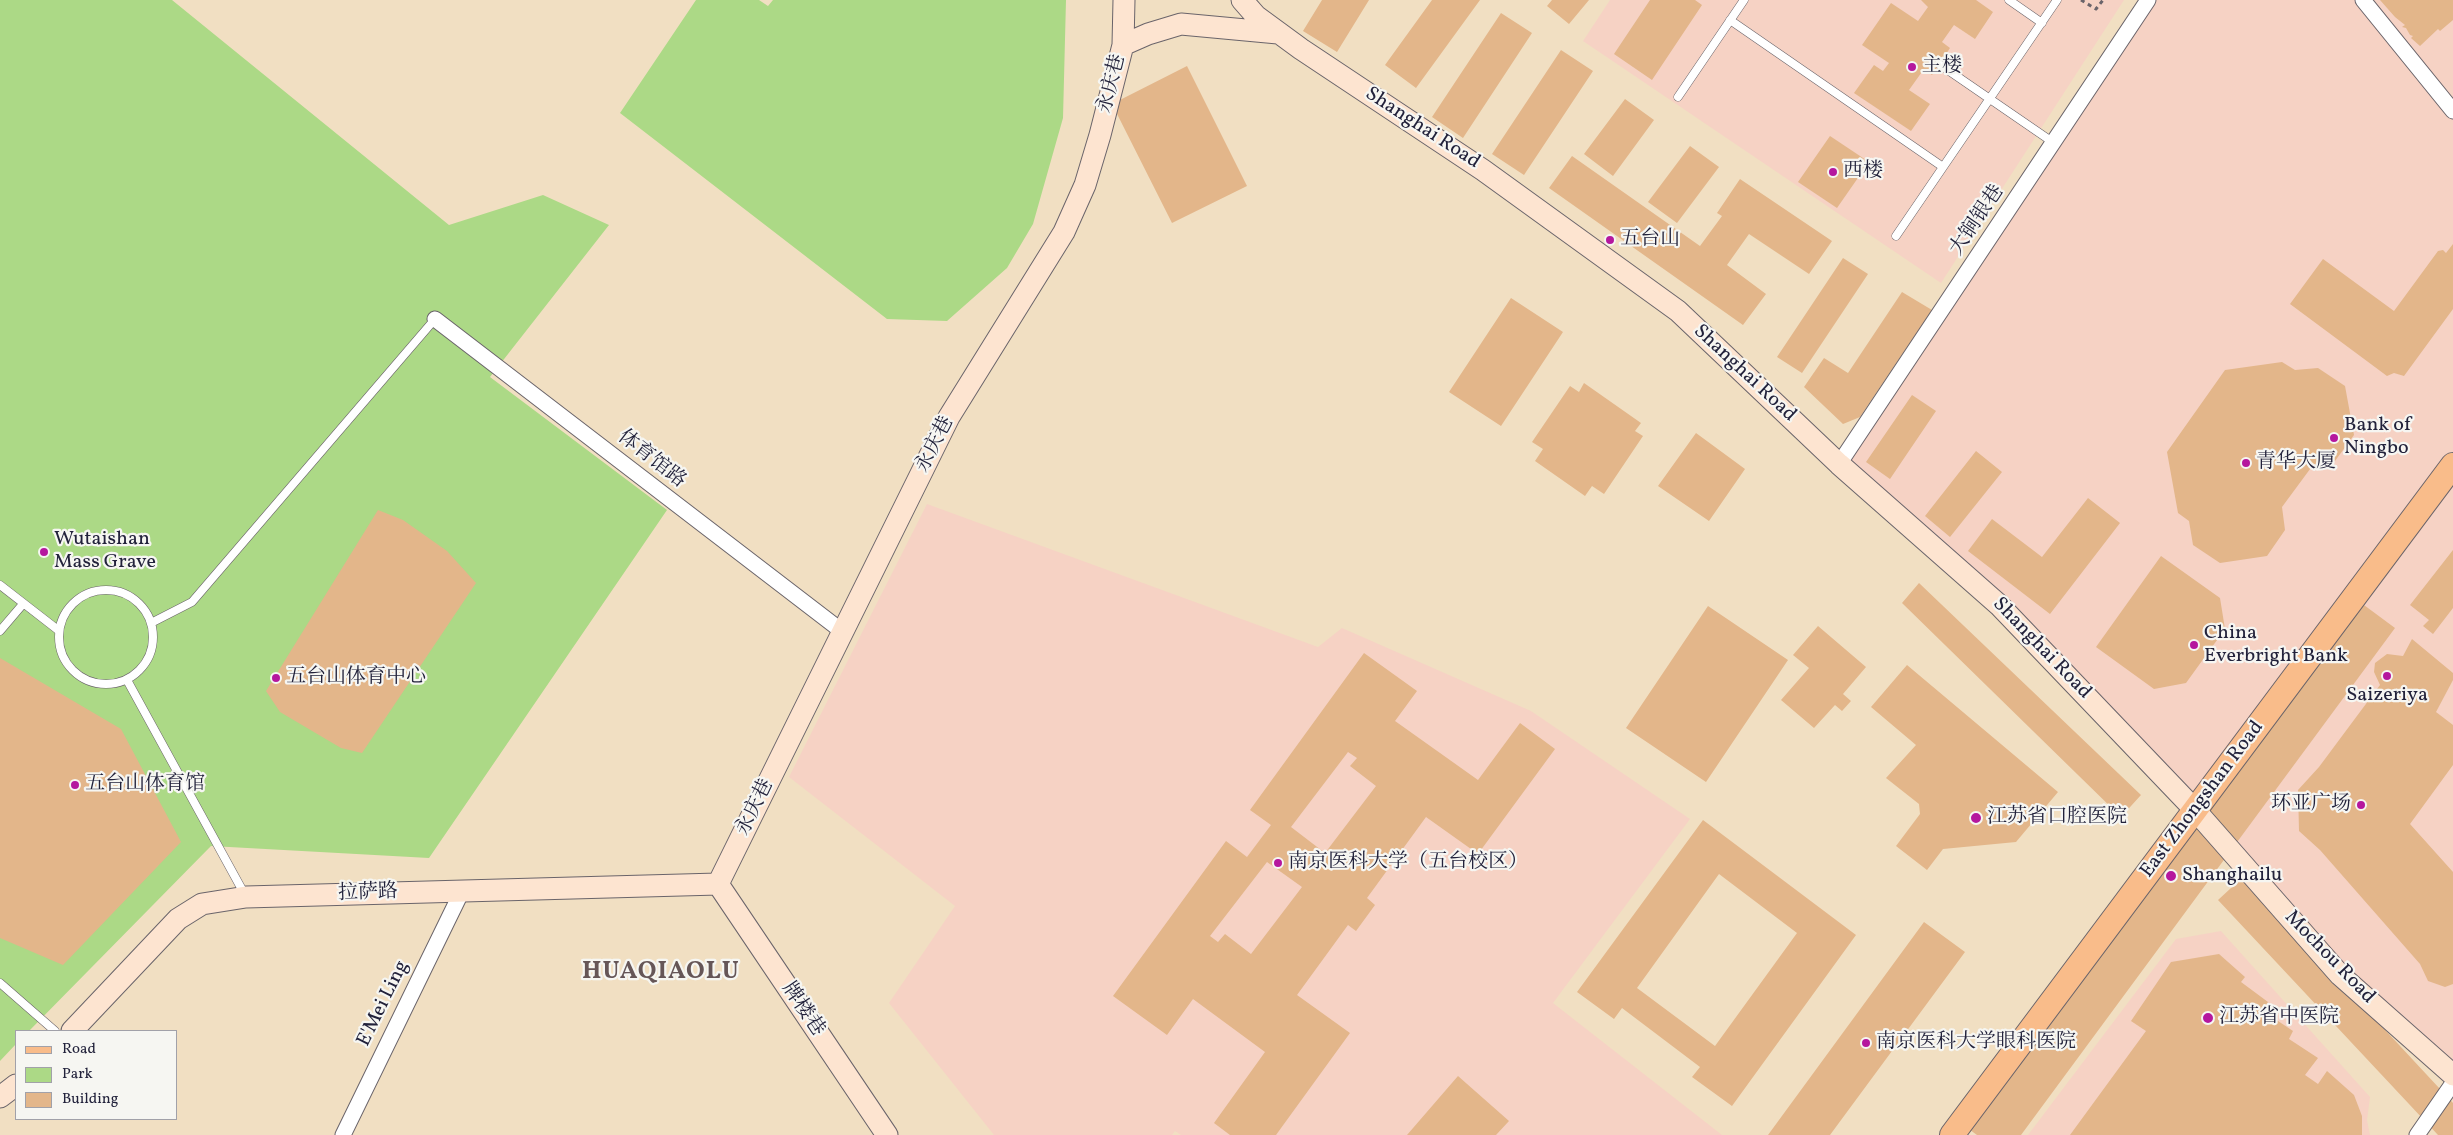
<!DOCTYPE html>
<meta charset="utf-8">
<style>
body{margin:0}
#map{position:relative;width:2453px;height:1135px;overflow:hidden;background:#f1dfc2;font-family:Vollkorn,serif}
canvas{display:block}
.legend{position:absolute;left:15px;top:1030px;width:162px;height:90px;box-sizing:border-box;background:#f6f6f2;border:1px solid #a1a1a9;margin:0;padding:6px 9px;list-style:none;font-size:15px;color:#22223b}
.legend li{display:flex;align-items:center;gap:10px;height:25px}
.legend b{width:25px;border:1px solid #a1a1a9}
</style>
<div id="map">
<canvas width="2453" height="1135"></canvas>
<ul class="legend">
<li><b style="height:6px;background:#f9bc8a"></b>Road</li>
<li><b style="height:14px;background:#acd986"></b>Park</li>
<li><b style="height:14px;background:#e3b68a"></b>Building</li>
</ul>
</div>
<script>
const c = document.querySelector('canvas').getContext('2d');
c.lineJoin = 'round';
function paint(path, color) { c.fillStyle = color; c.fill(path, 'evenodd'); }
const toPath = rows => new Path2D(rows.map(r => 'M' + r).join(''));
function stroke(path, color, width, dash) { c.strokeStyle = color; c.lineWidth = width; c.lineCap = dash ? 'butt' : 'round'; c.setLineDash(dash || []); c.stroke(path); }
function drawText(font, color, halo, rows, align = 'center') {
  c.font = font + ' Vollkorn,"Noto Serif SC",serif'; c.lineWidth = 4.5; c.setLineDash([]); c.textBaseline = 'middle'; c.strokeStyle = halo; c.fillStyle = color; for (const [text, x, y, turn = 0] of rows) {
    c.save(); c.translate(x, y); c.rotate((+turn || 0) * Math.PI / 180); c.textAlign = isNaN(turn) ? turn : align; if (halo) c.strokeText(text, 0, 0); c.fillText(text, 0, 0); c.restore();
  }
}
paint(toPath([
 [1610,0,2124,0,1941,283,1583,41],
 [2147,0,2453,0,2453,1075,2195,810,1839,464],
 [927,504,1318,647,1342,628,1531,711,1690,819,1553,1003,1722,1135,1181,1135,1175,1131,1172,1135,994,1135,889,1003,955,906,789,777],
 [2221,931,2370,1097,2367,1120,2370,1135,2028,1135,2176,939]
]), '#f6d2c4');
paint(toPath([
 [0,0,172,0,449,225,543,195,609,225,490,377,667,510,429,858,211,846,29,1031,16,1031,16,1044,0,1061],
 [696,0,759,0,768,6,773,0,1066,0,1063,118,1033,224,1007,268,947,321,887,319,620,113]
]), '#acd986');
paint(toPath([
 [1322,0,1369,0,1337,52,1303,31],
 [1432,0,1480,0,1416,88,1385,65],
 [1552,0,1589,0,1569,24,1547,6],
 [1650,0,1695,0,1702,5,1652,80,1614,54],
 [1921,0,1976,0,1993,12,1975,39,1954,25,1942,42,1950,48,1932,75,1924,69,1909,90,1930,104,1911,131,1854,93,1874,65,1883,71,1889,63,1862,45,1891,3,1918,21,1928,7],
 [2380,0,2453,0,2453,20,2440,31,2438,29,2420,46,2411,38,2413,36,2410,35,2406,28,2402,27,2405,25,2395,17],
 [1501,13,1532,33,1463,138,1432,117],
 [1561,50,1593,71,1524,175,1492,154],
 [1187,66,1247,186,1172,223,1112,104],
 [1625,99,1654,120,1613,176,1584,154],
 [1830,136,1869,162,1837,208,1798,182],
 [1690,146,1719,167,1677,223,1648,202],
 [1572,156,1700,246,1722,216,1717,213,1740,179,1832,241,1809,274,1749,234,1727,265,1766,294,1743,325,1549,188],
 [2453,244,2453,309,2404,376,2394,373,2387,376,2290,304,2323,259,2394,311,2438,251,2443,250,2446,253],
 [1843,258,1868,274,1802,373,1777,357],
 [1902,292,1932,310,1860,417,1843,424,1804,387,1824,358,1848,373],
 [1511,298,1563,332,1501,426,1449,392],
 [2282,362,2295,370,2318,368,2345,386,2354,435,2335,461,2313,465,2282,507,2285,530,2267,556,2220,563,2193,545,2189,521,2178,513,2167,452,2225,370],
 [1584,383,1641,423,1635,431,1643,436,1604,494,1592,486,1585,496,1535,461,1543,449,1532,442,1570,386,1579,392],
 [1912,395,1936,411,1890,479,1866,462],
 [1696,433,1745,469,1709,521,1658,486],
 [1976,451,2002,472,1950,537,1925,516],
 [2088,498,2120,523,2050,614,1968,551,1992,519,2042,557],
 [378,510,403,520,447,551,476,583,362,753,341,748,280,712,266,691],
 [2453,550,2453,608,2433,634,2423,626,2429,620,2410,605],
 [2161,556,2220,598,2225,629,2186,683,2154,689,2096,647],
 [1919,583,2141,795,2121,817,1902,603],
 [2345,591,2395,628,2021,1135,1977,1135,1955,1119],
 [1708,606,1788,660,1706,782,1626,728],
 [1818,626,1866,667,1843,694,1851,701,1842,711,1835,705,1814,728,1781,700,1809,668,1793,655],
 [2412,639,2453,673,2453,680,2436,712,2453,725,2453,765,2410,824,2453,872,2453,984,2445,987,2428,981,2420,964,2320,850,2299,831,2298,790,2319,767,2380,685,2374,672,2375,663,2387,654,2403,656],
 [1364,653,1417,691,1395,721,1478,780,1520,723,1555,749,1478,854,1426,817,1367,898,1375,905,1356,931,1348,925,1297,995,1350,1033,1276,1135,1230,1135,1214,1123,1265,1052,1193,999,1167,1035,1113,996,1226,841,1247,857,1271,825,1250,810],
 [1348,752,1357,758,1350,766,1376,786,1325,853,1291,827],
 [1267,862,1302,887,1251,954,1225,934,1218,942,1210,936],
 [0,658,121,729,181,842,63,965,0,938],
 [1907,665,2058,792,2016,842,1943,849,1927,870,1896,846,1920,814,1919,804,1886,778,1916,745,1871,707],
 [1703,820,1856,935,1732,1106,1692,1077,1700,1067,1622,1008,1614,1019,1577,992],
 [1719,874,1797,933,1715,1046,1637,988],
 [2243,877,2453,1103,2453,1135,2438,1135,2218,900],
 [1924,922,1965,952,1830,1135,1768,1135],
 [2219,954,2245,977,2241,982,2268,1002,2263,1011,2293,1031,2289,1039,2318,1058,2305,1075,2318,1084,2327,1071,2354,1095,2362,1116,2362,1135,2070,1135,2146,1031,2131,1021,2171,962],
 [1458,1076,1509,1121,1496,1135,1407,1135]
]), '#e3b68a');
const lane = toPath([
 [2009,0,2042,23],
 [1730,20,1943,167],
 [1939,64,2054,143],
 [1678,97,1744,0],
 [1896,236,2057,0],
 [0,585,58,630],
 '59 637a47 47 0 1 1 94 0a47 47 0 1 1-94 0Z',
 [151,623,192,602,435,319],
 [0,631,23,604],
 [127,680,245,895],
 [0,983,55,1031]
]);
const street = toPath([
 [2363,0,2453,111],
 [435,319,843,632],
 [1839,464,2148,0],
 [343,1135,462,891],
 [2417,1135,2453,1083]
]);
const secondary = toPath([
 [1242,0,1256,16,1301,49,1483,170,1678,311,1839,464,1999,605,2195,810,2340,975,2453,1075],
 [1123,45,1148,34,1181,24,1278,33],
 [718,884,949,417,1064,232,1085,185,1100,135,1123,45,1124,0],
 [718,884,887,1135],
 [72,1031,178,919,202,904,246,897,718,884],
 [0,1097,16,1085]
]);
const primary = toPath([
 [1952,1135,2453,465]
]);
stroke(lane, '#6a646a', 9);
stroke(street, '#6a646a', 17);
stroke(secondary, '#6a646a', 23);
stroke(primary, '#6a646a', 26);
stroke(toPath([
 [2081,0,2096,9,2103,0]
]), '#6a646a', 3, [4, 4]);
stroke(lane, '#fff', 8);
stroke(street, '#fff', 15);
stroke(secondary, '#fde4d0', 21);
stroke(primary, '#f9bc8a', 24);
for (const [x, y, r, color] of [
 [1912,67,5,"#b5179e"],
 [1833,172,5,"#b5179e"],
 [1610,240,5,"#b5179e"],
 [2334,438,5,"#b5179e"],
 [2246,463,5,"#b5179e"],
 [44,552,5,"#b5179e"],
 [2194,645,5,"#b5179e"],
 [2387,676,5,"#b5179e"],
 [276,678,5,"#b5179e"],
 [75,785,5,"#b5179e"],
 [2361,805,5,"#b5179e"],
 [1976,818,6,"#b5179e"],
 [1278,863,5,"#b5179e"],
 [2171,876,6,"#b5179e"],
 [2208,1018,6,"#b5179e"],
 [1866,1043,5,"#b5179e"]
]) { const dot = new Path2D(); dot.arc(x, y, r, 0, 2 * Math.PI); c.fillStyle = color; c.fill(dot); stroke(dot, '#f6f6f2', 2); }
drawText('20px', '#22223b', '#f6f6f2', [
 ["主楼",1922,67],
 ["西楼",1843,172],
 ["五台山",1620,240],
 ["Bank of",2344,426],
 ["Ningbo",2344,449],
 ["青华大厦",2256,463],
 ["Wutaishan",54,540],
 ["Mass Grave",54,563],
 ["China",2204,634],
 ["Everbright Bank",2204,657],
 ["五台山体育中心",286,678],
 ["Saizeriya",2387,696,"center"],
 ["五台山体育馆",85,785],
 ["环亚广场",2351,805,"right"],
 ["江苏省口腔医院",1987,818],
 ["南京医科大学（五台校区）",1288,863],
 ["Shanghailu",2182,876],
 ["江苏省中医院",2219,1018],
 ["南京医科大学眼科医院",1876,1043]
], 'left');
drawText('20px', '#22223b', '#f6f6f2', [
 ["永庆巷",1113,84,-76],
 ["Shanghai Road",1422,129,33],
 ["大锏银巷",1978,221,-56],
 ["Shanghai Road",1744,374,43],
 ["永庆巷",936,445,-63],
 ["体育馆路",651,460,38],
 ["Shanghai Road",2041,649,46],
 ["East Zhongshan Road",2203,800,-53],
 ["永庆巷",756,808,-64],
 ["拉萨路",368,894,-2],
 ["Mochou Road",2329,958,46],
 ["E'Mei Ling",384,1004,-64],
 ["牌楼巷",802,1010,56]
]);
c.letterSpacing = '1px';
drawText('bold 25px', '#665657', '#f6f6f2', [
 ["HUAQIAOLU",661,973]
]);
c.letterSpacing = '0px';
</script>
